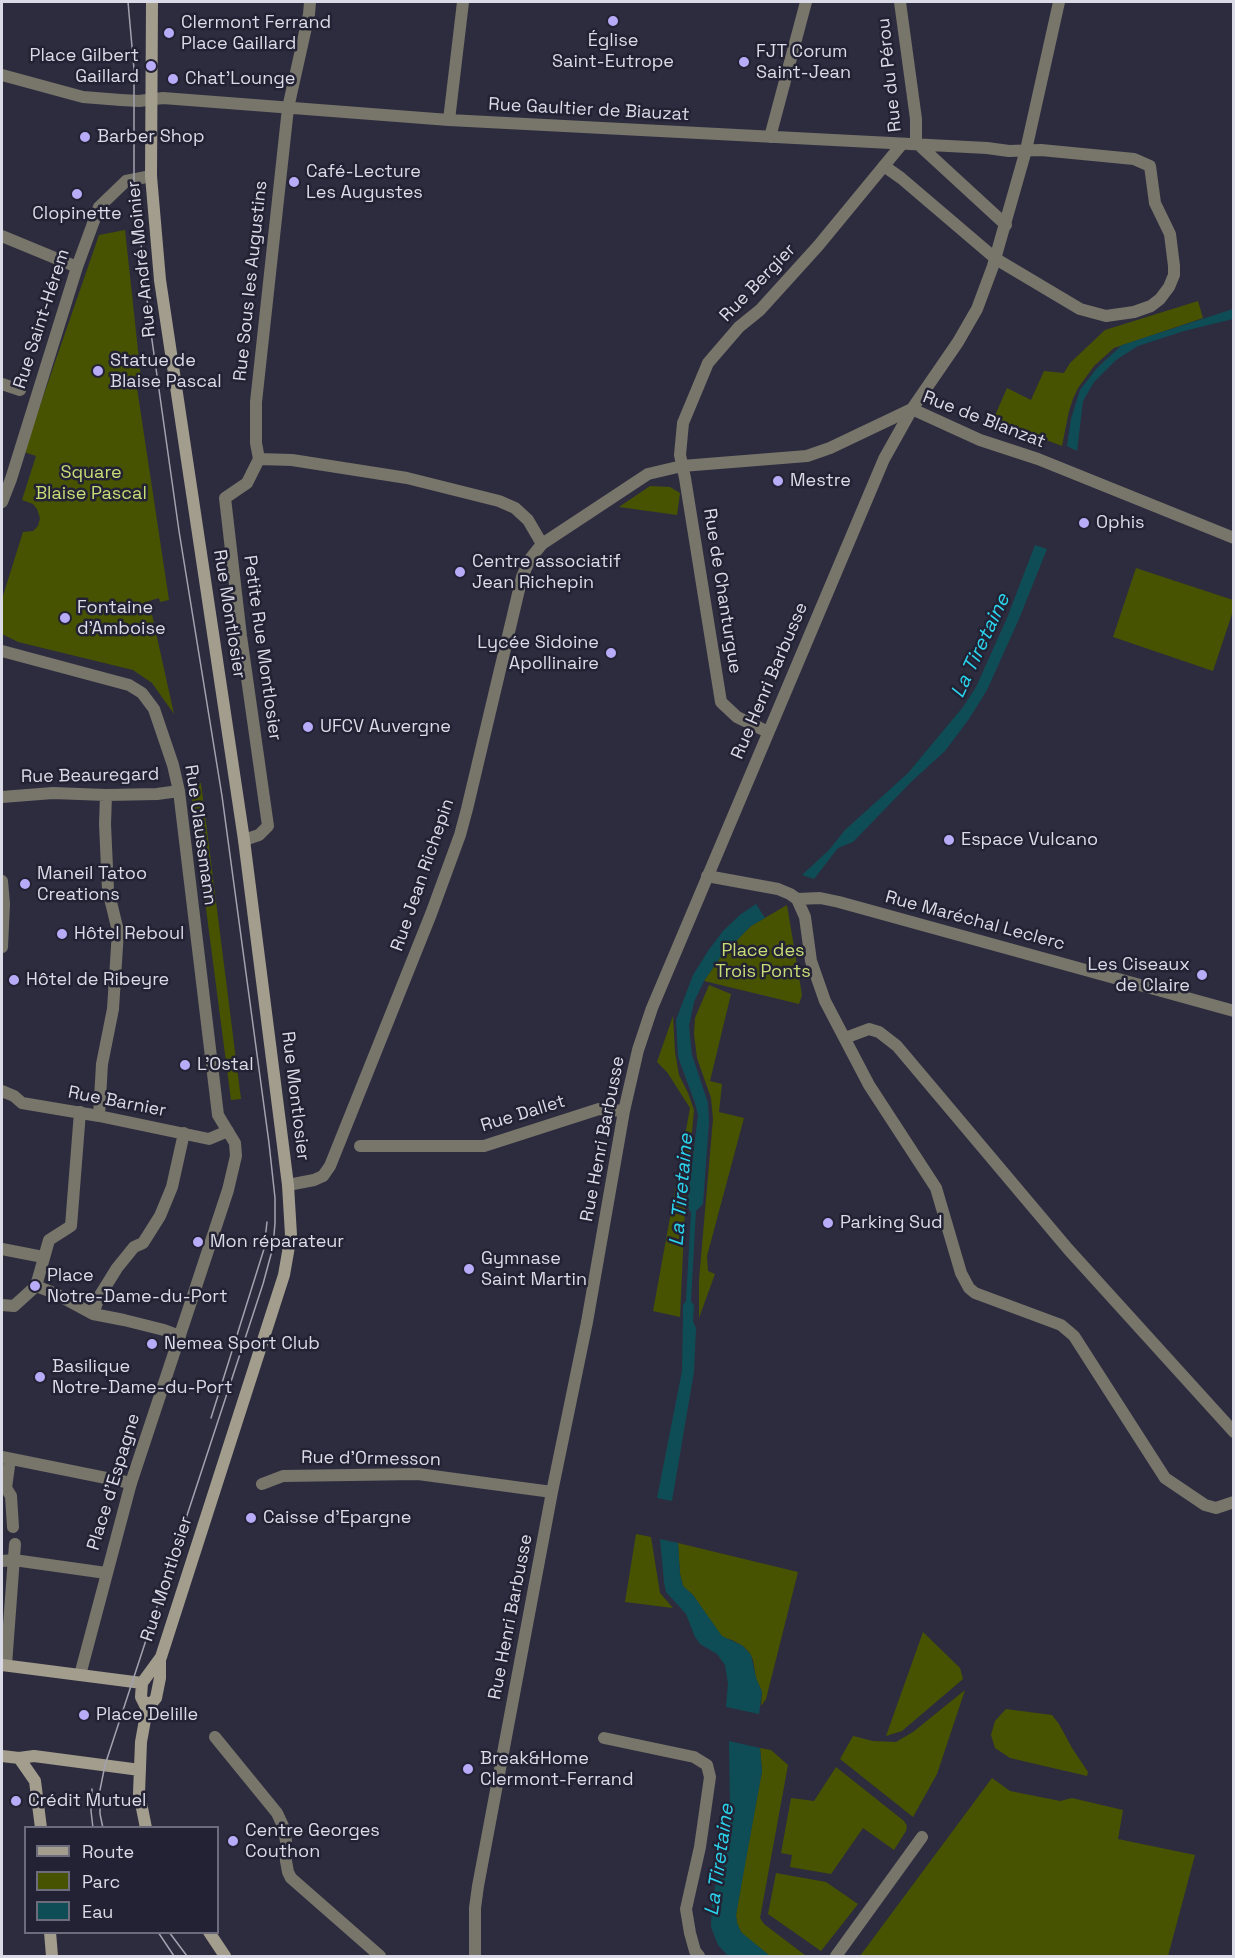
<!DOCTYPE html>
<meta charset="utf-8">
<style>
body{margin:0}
#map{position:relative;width:1235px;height:1958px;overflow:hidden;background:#2d2c3e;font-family:"Space Grotesk",sans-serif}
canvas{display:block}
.frame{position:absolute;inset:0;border:3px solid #dbdbe7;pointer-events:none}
.legend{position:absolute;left:24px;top:1826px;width:195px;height:108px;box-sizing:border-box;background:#232234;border:2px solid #6d6c7c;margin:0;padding:8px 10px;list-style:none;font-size:18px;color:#dbdbe7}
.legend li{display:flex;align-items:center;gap:12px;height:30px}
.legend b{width:30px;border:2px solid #6d6c7c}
</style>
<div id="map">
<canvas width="1235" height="1958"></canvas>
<div class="frame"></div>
<ul class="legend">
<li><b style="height:8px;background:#a29d8d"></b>Route</li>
<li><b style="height:16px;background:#475300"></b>Parc</li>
<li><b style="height:16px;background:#0f4d56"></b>Eau</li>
</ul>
</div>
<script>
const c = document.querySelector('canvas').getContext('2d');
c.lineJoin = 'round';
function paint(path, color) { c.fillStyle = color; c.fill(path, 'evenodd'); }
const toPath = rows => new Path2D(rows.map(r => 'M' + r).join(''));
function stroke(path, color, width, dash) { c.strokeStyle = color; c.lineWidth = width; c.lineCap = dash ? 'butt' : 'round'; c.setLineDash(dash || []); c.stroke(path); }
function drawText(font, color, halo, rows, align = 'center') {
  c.font = font + ' "Space Grotesk",sans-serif'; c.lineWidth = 5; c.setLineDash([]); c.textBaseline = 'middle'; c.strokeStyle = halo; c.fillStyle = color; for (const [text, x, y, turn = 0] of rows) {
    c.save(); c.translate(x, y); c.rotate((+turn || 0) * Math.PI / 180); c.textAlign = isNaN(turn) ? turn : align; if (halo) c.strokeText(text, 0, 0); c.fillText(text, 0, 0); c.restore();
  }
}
paint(toPath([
 [125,230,142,387,137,388,169,600,160,602,159,598,149,601,174,714,152,683,133,670,18,642,2,634,2,599,23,532,33,531,38,526,40,518,37,509,33,504,22,500,36,456,24,452,99,235],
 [1198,301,1203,318,1114,348,1094,366,1078,388,1073,399,1069,411,1062,446,993,420,1007,388,1031,400,1044,371,1064,373,1070,363,1105,330],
 [650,486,670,487,680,493,677,515,619,507],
 [1136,568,1233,600,1233,611,1213,671,1113,637],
 [201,783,241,1099,231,1100,190,786],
 [787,905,802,995,799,1004,704,981,722,955,751,926],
 [709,985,731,994,710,1081,722,1084,719,1112,744,1118,707,1256,708,1271,715,1274,699,1318,699,1280,713,1119,711,1098,697,1058,694,1034,695,1018],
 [673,1016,675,1052,679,1075,688,1093,694,1110,685,1208,680,1317,653,1311,690,1108,667,1072,657,1062],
 [636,1534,651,1537,660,1593,673,1608,625,1602],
 [678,1543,798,1572,766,1699,761,1706,762,1692,756,1678,753,1660,749,1652,743,1646,732,1640,722,1637,693,1595,683,1586,680,1574],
 [923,1632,960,1668,963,1679,902,1731,886,1736],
 [965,1690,937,1774,913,1817,840,1759,853,1736,873,1741,896,1742,913,1732],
 [1006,1709,1052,1715,1059,1724,1072,1748,1088,1772,1087,1776,1010,1758,995,1748,991,1735,995,1721],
 [760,1748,771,1750,788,1765,760,1918,764,1924,806,1956,770,1956,747,1938,741,1932,737,1923,736,1915,744,1868,762,1771],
 [836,1767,904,1821,907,1826,906,1831,894,1850,863,1828,831,1874,790,1867,792,1855,781,1853,791,1798,814,1801],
 [992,1778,1010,1791,1060,1801,1072,1798,1123,1810,1118,1839,1195,1855,1168,1956,860,1956],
 [776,1873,826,1882,858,1904,821,1951,768,1914]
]), '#475300');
paint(toPath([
 [1233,309,1233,319,1184,331,1138,346,1116,360,1094,382,1083,401,1077,451,1067,446,1071,419,1080,390,1097,368,1122,345],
 [1035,545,1047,549,1019,619,987,690,969,719,945,751,912,781,853,842,838,848,814,879,802,875,829,850,845,830,908,773,963,707,976,687,1007,618],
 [756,904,765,918,751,926,722,955,704,981,694,1002,689,1026,692,1055,708,1103,709,1122,703,1204,696,1211,691,1301,694,1305,693,1321,696,1328,694,1372,672,1501,657,1498,682,1371,683,1318,683,1305,686,1301,691,1213,687,1205,698,1115,695,1103,678,1057,676,1020,693,975,708,951,723,931,741,914],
 [660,1539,678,1543,680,1574,683,1586,693,1595,722,1636,743,1646,751,1655,756,1678,762,1692,759,1714,726,1707,728,1684,725,1665,717,1654,700,1644,695,1637,686,1614,666,1592,664,1582],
 [729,1741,760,1748,762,1771,736,1915,737,1923,741,1932,770,1956,728,1956,718,1945,711,1927,712,1903,730,1811]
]), '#0f4d56');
stroke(toPath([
 [2,75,83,97,121,100],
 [884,166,901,178,996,259],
 [2,384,20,390],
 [2,881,4,904,2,947],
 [2,1457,131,1483],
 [10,1459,6,1488,11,1496,13,1527]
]), '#78756b', 12);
stroke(toPath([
 [900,2,916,119,916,144],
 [121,100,139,101,163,98,449,120,987,148,1009,151,1041,150,1134,159,1150,166,1155,203,1170,234,1174,266,1174,275,1169,287,1160,299,1151,306,1134,312,1106,316,1080,309,996,259],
 [449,120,463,2],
 [770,137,806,2],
 [918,144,1006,225],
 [2,236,77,267],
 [259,459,256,443,256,402,288,108,309,14,310,2],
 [259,459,292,460,407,478,499,501,515,508,528,520,542,544],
 [2,502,11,479,77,267,99,207,126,181,151,176],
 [2,651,129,685,142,693,154,709,173,765,179,791,218,1115,235,1143,236,1156,228,1190,131,1483,80,1675],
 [768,732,737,717,721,702,685,478,680,455,683,423,708,363,739,327,760,310,818,246,902,144],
 [2,797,53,793,106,795,157,794,179,791],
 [244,840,259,835,268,826,241,636,225,498,247,483,259,459],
 [707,876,778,889,790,894,797,899,805,917,811,961,825,1001,869,1085,936,1188,961,1273,969,1288,975,1293,1061,1325,1074,1336,1165,1478,1205,1505,1216,1508,1234,1502],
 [797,899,820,898,839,902,1234,1011],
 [845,1038,869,1029,879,1032,897,1046,1068,1249,1234,1432],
 [2,1091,14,1096,22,1103,99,1116,209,1139,228,1131],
 [99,1116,102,1064,113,1009,118,931,108,890,105,824,106,795],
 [360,1146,484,1146,599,1109,624,1111],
 [2,1249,43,1257],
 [36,1286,49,1240,71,1226,80,1112],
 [36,1286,54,1293,93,1314,124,1320,164,1330,180,1336],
 [2,1305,14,1306,36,1286],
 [93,1314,99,1297,117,1268,134,1247,143,1243,160,1216,172,1187,184,1133],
 [262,1484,283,1476,418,1474,552,1492],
 [2,1561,14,1560,106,1573],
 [6,1665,15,1544],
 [215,1737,277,1813,283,1826,286,1841,286,1861,288,1872,291,1878,380,1956],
 [604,1738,694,1757,707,1765,710,1777,700,1847,686,1909,690,1933,695,1951,699,1956],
 [475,1956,475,1908,478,1886,552,1492,587,1322,624,1111,638,1050,652,1008,884,459,912,409],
 [836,1956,922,1837]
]), '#78756b', 12);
stroke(toPath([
 [912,409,958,342,977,309,993,266,1026,150,1059,2],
 [288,1185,314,1180,323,1176,330,1166,431,914,460,835,467,809,522,577,530,559,542,544,648,474,682,466,807,456,830,448,912,409,980,440,1038,459,1234,538]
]), '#78756b', 12);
stroke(toPath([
 [2,1665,142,1683],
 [147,1709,141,1697,142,1683,161,1657,284,1275,291,1235,288,1185,244,840,160,280,151,176,152,2],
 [147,1709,156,1698,160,1678,160,1660],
 [2,1756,19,1758,34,1756,140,1770],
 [19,1758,35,1781,41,1828],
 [146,1828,139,1793,141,1742,148,1703],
 [50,1932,52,1956],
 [209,1932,225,1956]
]), '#a29d8d', 12);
stroke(toPath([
 [211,1418,264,1249,267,1222],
 [92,1789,91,1811,93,1828],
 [103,1828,100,1814,100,1790,105,1765,263,1284,273,1247,275,1223,275,1198,269,1143,222,796,179,531,150,326,134,180,134,69,128,2],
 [158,1932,174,1956],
 [169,1932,187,1956]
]), '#a2a2b0', 1.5);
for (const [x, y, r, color] of [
 [613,21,6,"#b8abf7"],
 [169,33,6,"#b8abf7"],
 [744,62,6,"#b8abf7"],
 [151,66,6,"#b8abf7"],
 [173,79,6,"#b8abf7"],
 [85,137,6,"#b8abf7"],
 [294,182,6,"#b8abf7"],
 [77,194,6,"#b8abf7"],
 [98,371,6,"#b8abf7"],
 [778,481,6,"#b8abf7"],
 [1084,523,6,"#b8abf7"],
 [460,572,6,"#b8abf7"],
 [65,618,6,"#b8abf7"],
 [611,653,6,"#b8abf7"],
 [308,727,6,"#b8abf7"],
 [949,840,6,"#b8abf7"],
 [25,884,6,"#b8abf7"],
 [62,934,6,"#b8abf7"],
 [1202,975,6,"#b8abf7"],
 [14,980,6,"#b8abf7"],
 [185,1065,6,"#b8abf7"],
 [828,1223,6,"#b8abf7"],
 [198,1242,6,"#b8abf7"],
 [469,1269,6,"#b8abf7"],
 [35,1286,6,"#b8abf7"],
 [152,1344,6,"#b8abf7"],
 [40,1377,6,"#b8abf7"],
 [251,1518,6,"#b8abf7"],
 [84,1715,6,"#b8abf7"],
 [468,1769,6,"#b8abf7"],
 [16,1801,6,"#b8abf7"],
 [233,1841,6,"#b8abf7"]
]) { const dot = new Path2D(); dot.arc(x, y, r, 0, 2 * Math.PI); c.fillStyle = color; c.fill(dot); stroke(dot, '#232234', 2); }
drawText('18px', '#dbdbe7', '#232234', [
 ["Clermont Ferrand",181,23],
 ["Place Gaillard",181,44],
 ["Église",613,41,"center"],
 ["Saint-Eutrope",613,62,"center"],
 ["FJT Corum",756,52],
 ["Saint-Jean",756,73],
 ["Place Gilbert",139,56,"right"],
 ["Gaillard",139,77,"right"],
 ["Chat'Lounge",185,79],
 ["Barber Shop",97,137],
 ["Café-Lecture",306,172],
 ["Les Augustes",306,193],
 ["Clopinette",77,214,"center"],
 ["Statue de",110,361],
 ["Blaise Pascal",110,382],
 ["Mestre",790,481],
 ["Ophis",1096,523],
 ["Centre associatif",472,562],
 ["Jean Richepin",472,583],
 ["Fontaine",77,608],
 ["d'Amboise",77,629],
 ["Lycée Sidoine",599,643,"right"],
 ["Apollinaire",599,664,"right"],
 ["UFCV Auvergne",320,727],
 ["Espace Vulcano",961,840],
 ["Maneil Tatoo",37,874],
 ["Creations",37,895],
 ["Hôtel Reboul",74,934],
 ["Les Ciseaux",1190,965,"right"],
 ["de Claire",1190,986,"right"],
 ["Hôtel de Ribeyre",26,980],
 ["L'Ostal",197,1065],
 ["Parking Sud",840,1223],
 ["Mon réparateur",210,1242],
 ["Gymnase",481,1259],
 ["Saint Martin",481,1280],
 ["Place",47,1276],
 ["Notre-Dame-du-Port",47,1297],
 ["Nemea Sport Club",164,1344],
 ["Basilique",52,1367],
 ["Notre-Dame-du-Port",52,1388],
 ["Caisse d'Epargne",263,1518],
 ["Place Delille",96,1715],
 ["Break&Home",480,1759],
 ["Clermont-Ferrand",480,1780],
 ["Crédit Mutuel",28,1801],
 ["Centre Georges",245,1831],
 ["Couthon",245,1852]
], 'left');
drawText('18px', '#dbdbe7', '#232234', [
 ["Rue du Pérou",890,75,-96],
 ["Rue Gaultier de Biauzat",589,110,3],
 ["Rue André Moinier",142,259,-96],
 ["Rue Sous les Augustins",251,281,-84],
 ["Rue Bergier",758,283,-46],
 ["Rue Saint-Hérem",42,319,-72],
 ["Rue de Blanzat",984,420,21],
 ["Rue de Chanturgue",722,591,81],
 ["Rue Montlosier",229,614,81],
 ["Petite Rue Montlosier",262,648,82],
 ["Rue Henri Barbusse",770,681,-67],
 ["Rue Beauregard",90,776,-1],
 ["Rue Claussmann",200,835,82],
 ["Rue Jean Richepin",423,875,-71],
 ["Rue Maréchal Leclerc",975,921,15],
 ["Rue Montlosier",295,1096,83],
 ["Rue Barnier",117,1102,11],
 ["Rue Dallet",523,1114,-17],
 ["Rue Henri Barbusse",603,1139,-79],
 ["Rue d'Ormesson",371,1459,1],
 ["Place d'Espagne",114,1482,-73],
 ["Rue Montlosier",167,1579,-72],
 ["Rue Henri Barbusse",511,1617,-79]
]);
drawText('18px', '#c7dd76', '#232234', [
 ["Square",91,473],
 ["Blaise Pascal",91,494],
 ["Place des",763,951],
 ["Trois Ponts",763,972]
]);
drawText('italic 20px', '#2ad4ec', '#232234', [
 ["La Tiretaine",981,646,-65],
 ["La Tiretaine",682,1190,-85],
 ["La Tiretaine",720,1860,-82]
]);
</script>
